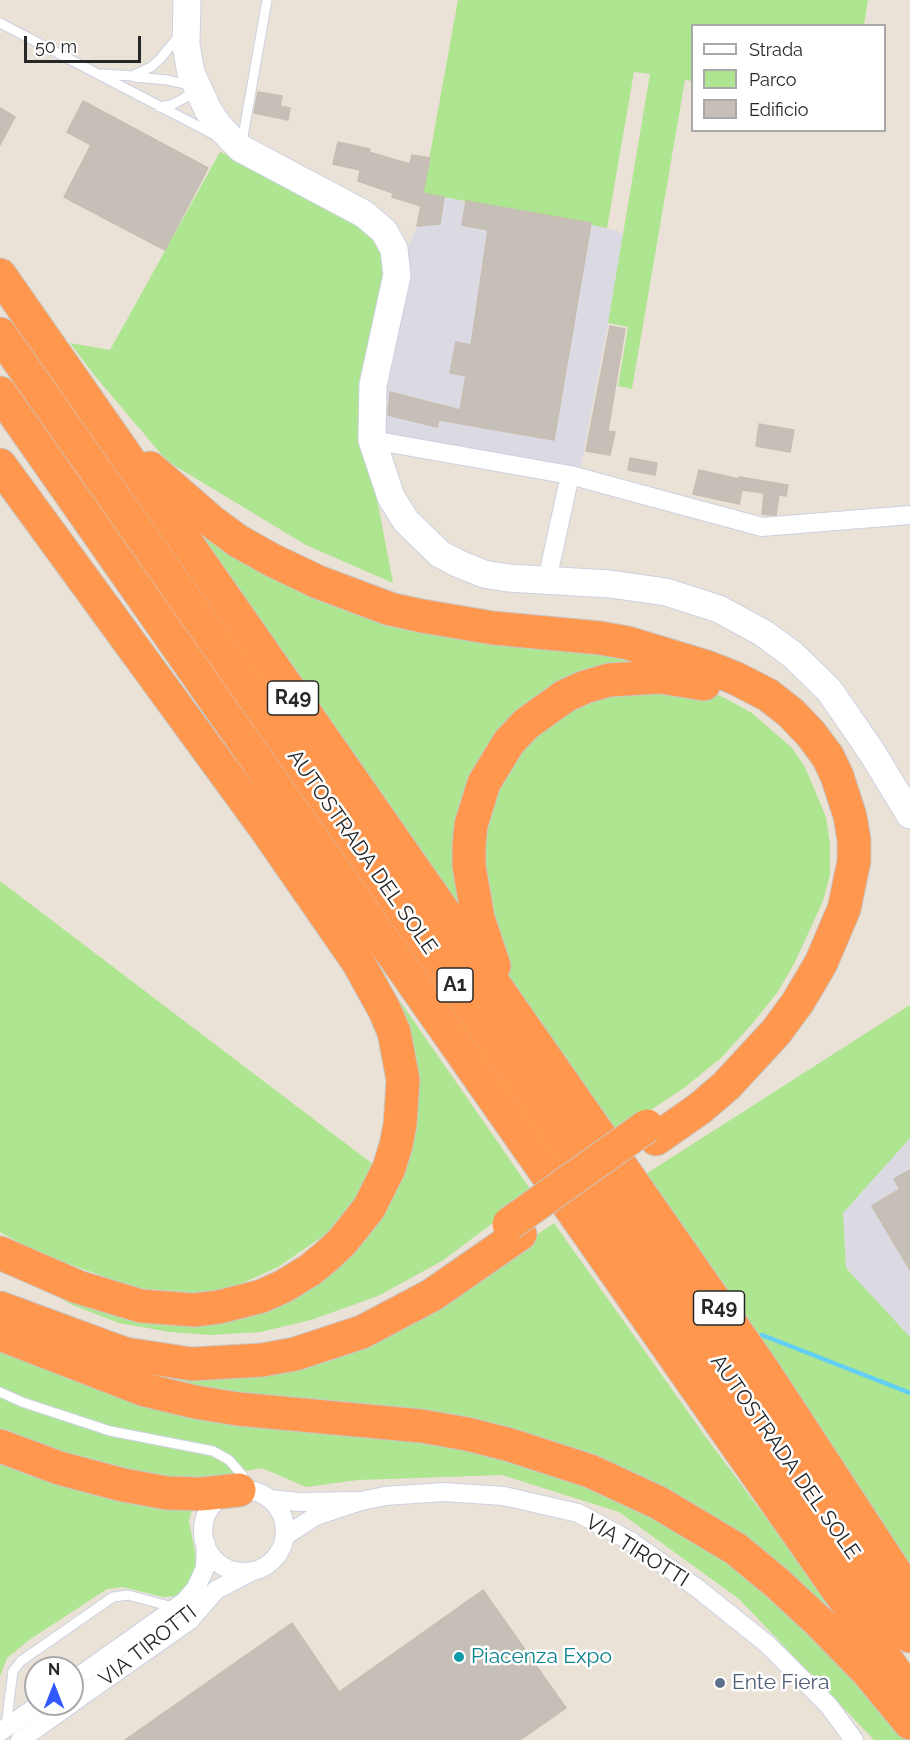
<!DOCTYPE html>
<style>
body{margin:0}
#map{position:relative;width:910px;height:1740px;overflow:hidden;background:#ebe2d7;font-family:Raleway,sans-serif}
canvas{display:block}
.legend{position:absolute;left:691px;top:24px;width:195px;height:108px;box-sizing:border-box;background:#fff;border:2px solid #a9a9a9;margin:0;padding:8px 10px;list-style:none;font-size:18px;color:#272727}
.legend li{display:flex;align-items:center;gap:12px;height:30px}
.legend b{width:30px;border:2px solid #a9a9a9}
.north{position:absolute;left:24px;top:1656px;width:60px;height:60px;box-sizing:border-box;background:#fff;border:2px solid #a9a9a9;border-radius:50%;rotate:0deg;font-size:16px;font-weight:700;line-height:24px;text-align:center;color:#272727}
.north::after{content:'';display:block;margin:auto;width:21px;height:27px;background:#3059ff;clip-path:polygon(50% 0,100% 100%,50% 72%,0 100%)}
.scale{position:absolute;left:24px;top:36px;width:117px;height:27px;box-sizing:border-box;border:3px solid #272727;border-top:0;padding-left:8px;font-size:18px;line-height:21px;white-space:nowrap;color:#272727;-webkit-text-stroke:4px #fff;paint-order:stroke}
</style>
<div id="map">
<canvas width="910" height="1740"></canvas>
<ul class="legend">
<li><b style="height:8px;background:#fff"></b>Strada</li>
<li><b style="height:16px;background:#aee590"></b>Parco</li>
<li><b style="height:16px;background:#c6bfb7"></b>Edificio</li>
</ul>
<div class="north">N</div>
<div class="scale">50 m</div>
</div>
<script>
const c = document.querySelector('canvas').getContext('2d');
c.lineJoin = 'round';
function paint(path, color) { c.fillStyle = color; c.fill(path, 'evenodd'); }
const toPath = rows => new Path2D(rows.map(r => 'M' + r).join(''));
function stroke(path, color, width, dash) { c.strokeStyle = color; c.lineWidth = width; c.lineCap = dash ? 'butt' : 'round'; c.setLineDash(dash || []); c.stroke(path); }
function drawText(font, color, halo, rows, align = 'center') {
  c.font = font + ' Raleway,sans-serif'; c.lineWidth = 5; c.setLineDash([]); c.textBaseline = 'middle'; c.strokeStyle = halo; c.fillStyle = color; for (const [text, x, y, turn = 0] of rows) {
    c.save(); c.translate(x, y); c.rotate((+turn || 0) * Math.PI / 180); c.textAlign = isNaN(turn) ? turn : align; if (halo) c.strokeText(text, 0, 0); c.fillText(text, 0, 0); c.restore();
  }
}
paint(toPath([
 [423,193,607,228,625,234,580,471,366,441,397,274,417,226],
 [910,1138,910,1337,846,1268,843,1212]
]), '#dbd9e2');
paint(toPath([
 [458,0,868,0,864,25,692,26,692,81,685,80,632,389,618,386,628,327,608,323,650,74,634,72,607,228,423,193],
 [220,152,364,215,393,247,366,441,393,583,306,545,167,461,95,376,70,343,110,350],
 [175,506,268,565,612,645,641,667,486,761,474,930],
 [692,686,723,697,752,713,792,748,805,767,826,817,830,843,830,875,823,901,794,964,777,993,752,1024,722,1057,684,1088,610,1137,543,1039,497,956,477,877,486,792,571,698],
 [0,881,374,1165,362,1193,332,1230,278,1267,216,1295,136,1288,38,1253,0,1232],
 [393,991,533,1193,442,1261,378,1296,311,1320,260,1332,211,1335,170,1332,119,1323,72,1305,16,1273,241,1310,390,1183],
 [910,1005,910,1138,843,1213,846,1268,910,1337,910,1576,638,1179],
 [554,1223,705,1436,829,1602,832,1616,659,1494,141,1374,223,1371,483,1272],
 [0,1347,452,1438,579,1474,761,1580,898,1723,910,1740,874,1740,739,1599,619,1512,502,1475,358,1480,306,1487,262,1468,229,1474,218,1480,162,1482,0,1439],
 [0,1455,194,1503,189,1521,197,1563,195,1574,187,1589,177,1596,163,1597,123,1587,107,1589,29,1640,7,1658,0,1676]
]), '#aee590');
stroke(toPath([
 [762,1335,910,1393]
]), '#63cff4', 4.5);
const building = toPath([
 [258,92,282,96,280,106,290,108,288,120,254,113,258,92],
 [83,101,208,168,165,250,64,197,91,145,67,132,83,101],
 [0,108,15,117,0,145,0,108],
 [338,142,370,149,369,152,410,164,412,155,430,158,423,193,444,197,440,224,417,226,421,206,392,197,393,193,358,181,360,170,333,164,338,142],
 [466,201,591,223,554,440,439,420,437,427,388,415,390,392,460,410,466,376,450,373,456,342,471,345,488,230,462,225,466,201],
 [610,326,625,329,608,431,615,432,610,455,586,451,610,326],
 [759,424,794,430,790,452,756,446,759,424],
 [630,458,657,463,655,475,628,470,630,458],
 [699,470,739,479,739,477,788,485,786,496,779,495,776,515,772,515,762,514,764,493,742,490,739,504,693,494,699,470],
 [910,1170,910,1270,872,1206,900,1189,894,1179,910,1170],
 [483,1590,566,1708,520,1740,125,1740,292,1623,339,1692,483,1590]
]);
paint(building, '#c6bfb7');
stroke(building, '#c6beb1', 1.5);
const lane = toPath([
 [0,23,215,135],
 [103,74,132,76,151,67,160,59,178,37],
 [134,77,168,80,196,87,190,94,183,99,171,105,159,107],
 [242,142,267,0],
 [0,1392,22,1402,110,1431,213,1451,229,1460,243,1476,244,1485],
 [6,1726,13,1671,21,1661,113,1597,128,1595,169,1606,175,1606]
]);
const street = toPath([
 [372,440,570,475,762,527,910,515],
 [547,580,570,475],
 '203 1531a41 41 0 1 1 82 0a41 41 0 1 1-82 0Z',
 [270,1499,299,1502,361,1501,316,1516,285,1536],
 [361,1501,385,1496,444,1492,504,1496,578,1513,632,1542,697,1588,767,1644,829,1706,854,1740],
 [72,1681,185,1601,196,1588,205,1568,206,1544],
 [72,1703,189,1621,216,1590,251,1572],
 [0,1732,40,1704],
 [20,1740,71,1704]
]);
const secondary = toPath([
 [187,0,186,45,191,73,208,110,218,125,240,148,364,214,384,231,394,249,397,275,373,385,372,440,391,497,406,521,440,554,457,563,484,574,508,578,610,584,666,592,719,609,763,633,793,655,829,690,871,751,910,815]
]);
const highway = toPath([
 [0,275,765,1373,910,1595],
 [0,334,910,1636],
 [0,393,910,1693],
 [0,465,268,832,358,962,384,1009,394,1032,403,1080,400,1125,396,1145,389,1168,369,1208,342,1242,327,1256,310,1270,284,1286,262,1296,219,1307,194,1310,141,1306,78,1287,0,1253],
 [150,468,211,521,238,541,272,560,318,582,390,609,422,616,493,628,600,638,628,643,707,667,735,678,768,695,791,713,811,734,828,757,837,776,850,816,854,840,854,861,844,909,821,963,798,1002,776,1032,726,1086,699,1109,656,1139],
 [494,966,478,918,469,866,469,845,471,825,484,783,509,742,526,724,565,696,585,687,609,680,660,677,704,684],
 [0,1308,125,1354,192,1364,262,1360,295,1354,362,1332,432,1295,520,1234],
 [0,1334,145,1390,195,1402,238,1409,421,1426,467,1434,510,1445,590,1471,659,1503,736,1549,777,1583,819,1622,867,1671,910,1723],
 [0,1446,59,1468,123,1485,167,1493,201,1494,239,1490]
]);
stroke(lane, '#ccd1e1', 11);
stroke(street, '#ccd1e1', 20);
stroke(secondary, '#ccd1e1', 29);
stroke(highway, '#c7c7c7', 35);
stroke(lane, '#fff', 9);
stroke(street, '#fff', 18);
stroke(secondary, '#fff', 27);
stroke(highway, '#ff984e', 33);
const highwayBridge = toPath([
 [509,1224,647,1126]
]);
stroke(highwayBridge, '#c7c7c7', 35, []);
stroke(highwayBridge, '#ff984e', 33);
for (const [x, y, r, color] of [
 [459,1657,6,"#0f9aa8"],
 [720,1683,6,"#5c6f8a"]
]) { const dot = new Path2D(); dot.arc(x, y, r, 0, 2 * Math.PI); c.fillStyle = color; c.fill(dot); stroke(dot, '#fff', 2); }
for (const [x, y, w] of [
 [293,698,51],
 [455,985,36],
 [719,1308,51]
]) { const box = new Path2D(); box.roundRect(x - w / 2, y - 17, w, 34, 4.5); c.fillStyle = '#fff'; c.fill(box); stroke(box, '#272727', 1.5); }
drawText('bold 20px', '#272727', null, [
 ["R49",293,698],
 ["A1",455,985],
 ["R49",719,1308]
]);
drawText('21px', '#272727', '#fff', [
 ["AUTOSTRADA DEL SOLE",362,852,55],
 ["AUTOSTRADA DEL SOLE",785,1457,55],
 ["VIA TIROTTI",637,1551,32],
 ["VIA TIROTTI",148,1646,-38]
]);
drawText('21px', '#0d838f', '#fff', [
 ["Piacenza Expo",471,1657]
], 'left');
drawText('21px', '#4e5e75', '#fff', [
 ["Ente Fiera",732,1683]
], 'left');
</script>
